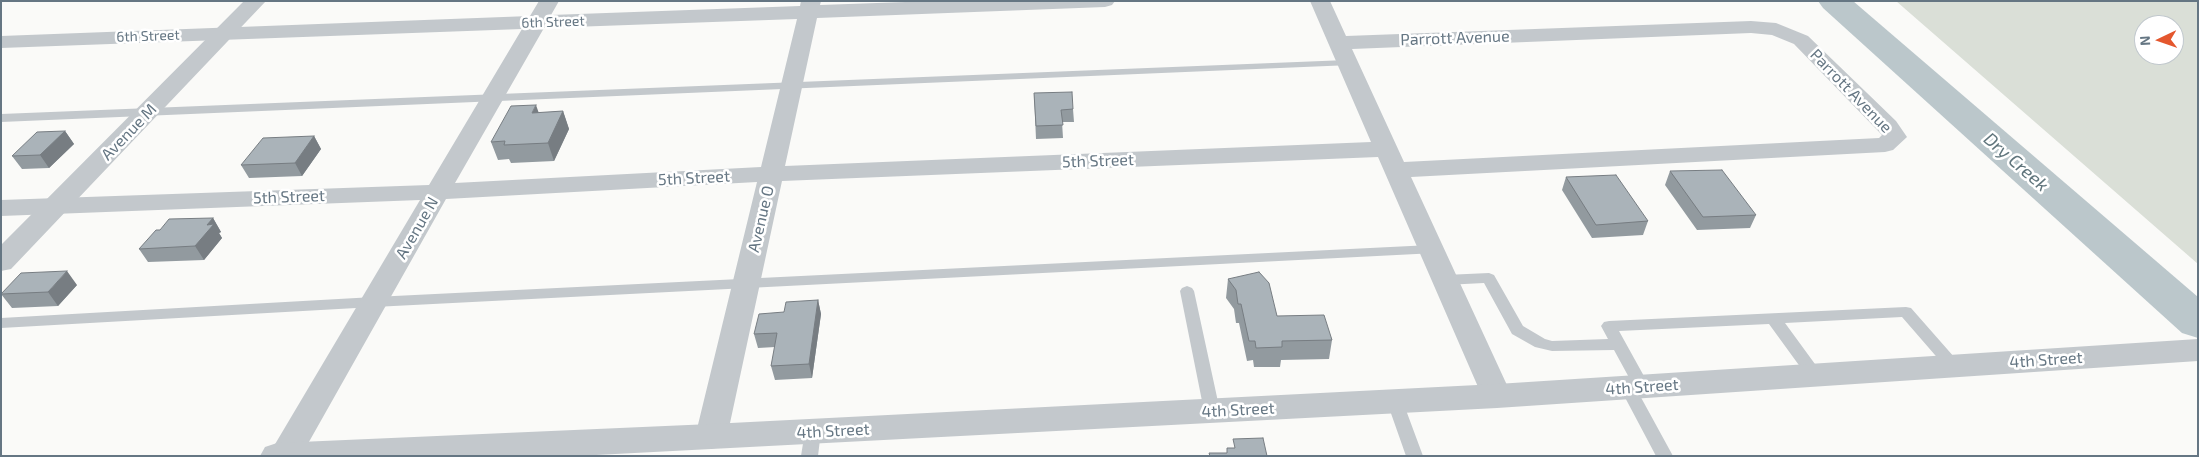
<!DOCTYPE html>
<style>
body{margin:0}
#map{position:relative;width:2199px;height:457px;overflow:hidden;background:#fafaf8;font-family:"Exo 2",sans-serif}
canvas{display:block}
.frame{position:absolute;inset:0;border:2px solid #657683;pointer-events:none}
.north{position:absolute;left:2134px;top:15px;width:50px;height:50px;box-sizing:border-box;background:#fff;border:1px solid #c1c8cd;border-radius:50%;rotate:267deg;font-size:14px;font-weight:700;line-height:20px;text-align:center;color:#657683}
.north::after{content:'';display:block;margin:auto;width:18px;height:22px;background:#e4572e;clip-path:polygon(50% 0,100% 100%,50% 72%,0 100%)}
</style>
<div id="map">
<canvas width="2199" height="457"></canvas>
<div class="frame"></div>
<div class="north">N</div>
</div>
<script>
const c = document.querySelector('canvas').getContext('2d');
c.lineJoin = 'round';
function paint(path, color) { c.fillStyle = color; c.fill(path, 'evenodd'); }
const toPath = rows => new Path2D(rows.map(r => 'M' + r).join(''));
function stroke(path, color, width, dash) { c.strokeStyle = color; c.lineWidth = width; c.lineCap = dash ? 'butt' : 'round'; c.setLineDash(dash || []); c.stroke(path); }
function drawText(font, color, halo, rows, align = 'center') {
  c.font = font + ' "Exo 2",sans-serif'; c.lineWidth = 5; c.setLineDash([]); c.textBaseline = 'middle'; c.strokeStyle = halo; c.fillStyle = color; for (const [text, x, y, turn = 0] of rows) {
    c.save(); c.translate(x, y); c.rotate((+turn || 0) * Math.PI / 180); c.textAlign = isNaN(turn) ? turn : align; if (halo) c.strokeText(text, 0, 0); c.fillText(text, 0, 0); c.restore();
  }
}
paint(toPath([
 [1896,1,2198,1,2198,264],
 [2144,25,2174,25,2174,55,2144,55]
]), '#dadfd7');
paint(toPath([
 [1818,1,1853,1,2198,297,2198,338,2182,333,1823,8,1818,1]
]), '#bbc7cb');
paint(toPath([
 [1347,60,1353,63,1351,65,1,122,1,114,1347,60],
 [1431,245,1436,247,1438,250,1436,253,374,307,1,328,1,318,374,297,1431,245],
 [1489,273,1494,275,1523,326,1545,339,1552,341,1608,339,1601,326,1604,322,1609,321,1906,307,1911,308,1962,366,1960,370,1954,372,1948,370,1902,317,1785,323,1823,375,1821,379,1815,381,1809,379,1769,324,1619,331,1650,387,1648,391,1638,392,1673,456,1656,456,1620,388,1622,384,1632,383,1614,350,1552,351,1535,347,1512,334,1484,283,1445,285,1440,283,1438,280,1440,277,1445,275,1489,273],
 [1187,286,1192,288,1194,291,1220,411,1218,415,1212,417,1206,415,1204,411,1180,291,1182,288,1187,286],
 [1395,396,1401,398,1403,402,1423,456,1406,456,1387,402,1389,398,1395,396],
 [813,425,819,427,821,431,818,456,801,456,805,431,807,427,813,425]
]), '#c3c8cc');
paint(toPath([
 [539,1,559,1,551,15,800,6,801,1,821,1,820,5,934,1,1115,1,1112,5,1105,7,817,18,785,166,1371,142,1310,1,1330,1,1346,36,1751,21,1776,23,1808,36,1896,121,1907,137,1893,150,1885,152,1411,177,1512,396,1508,404,1497,407,1486,404,1482,396,1378,157,782,181,727,437,722,446,711,449,700,446,695,437,757,182,446,199,301,456,268,456,420,200,1,216,1,200,429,185,522,29,1,48,1,36,530,16,539,1],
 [797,19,761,167,455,183,544,28,797,19],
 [1751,33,1772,35,1794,44,1882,135,1879,138,1404,162,1352,49,1751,33]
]), '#c3c8cc');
paint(toPath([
 [244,1,266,1,11,269,1,271,1,245,244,1],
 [2198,339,2198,361,1497,408,577,456,260,456,265,447,277,443,711,424,1497,384,2198,339]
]), '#c3c8cc');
paint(toPath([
 [1034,93,1073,109,1074,122,1062,122,1063,138,1036,139],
 [563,111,569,129,554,161,511,163,509,159,498,160,491,142,539,113],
 [65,131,74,144,49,168,22,169,12,156],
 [314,136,321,149,302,176,249,178,241,165],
 [1670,171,1756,215,1750,228,1697,230,1665,185],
 [1566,177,1648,221,1643,235,1592,238,1562,190],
 [213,218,221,232,219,233,222,238,204,260,148,262,139,249,160,230],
 [1228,279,1277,316,1332,340,1329,359,1281,360,1280,367,1254,367,1253,360,1247,361,1239,323,1236,323,1234,309,1226,298],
 [77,285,58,306,12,308,1,294],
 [818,300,821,314,812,378,775,380,771,366,775,347,758,348,754,334,784,312]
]), '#929a9f');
paint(toPath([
 [536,105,542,122,532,113],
 [563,111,569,129,554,161,548,143],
 [65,131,74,144,49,168,40,155],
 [314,136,321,149,302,176,295,163],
 [213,218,221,232,219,233,222,238,204,260,195,246,207,225],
 [67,271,77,285,58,306,48,292],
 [818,300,821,314,812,378,809,364]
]), '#777d82');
const building = toPath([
 [1072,92,1073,109,1061,110,1063,125,1036,126,1034,93,1072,92],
 [536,105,532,113,563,111,548,143,504,145,505,141,491,142,511,106,536,105],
 [65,131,40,155,12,156,37,132,65,131],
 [314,136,295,163,241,165,263,138,314,136],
 [1722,170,1756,215,1703,217,1670,171,1722,170],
 [1616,175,1648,221,1596,225,1566,177,1616,175],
 [213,218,207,225,214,224,195,246,139,249,156,230,160,230,169,219,213,218],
 [67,271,48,292,1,294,21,273,67,271],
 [1259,272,1269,283,1277,316,1324,315,1332,340,1282,341,1282,347,1256,348,1255,341,1249,341,1241,304,1238,304,1236,290,1228,279,1259,272],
 [818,300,809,364,771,366,777,333,754,334,759,314,784,312,786,302,818,300],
 [1263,438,1267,456,1210,456,1209,453,1227,453,1227,448,1235,448,1233,439,1263,438]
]);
paint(building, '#aab3b9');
stroke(building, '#777d82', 1);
drawText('14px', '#657683', '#fff', [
 ["6th Street",553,22,-2],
 ["6th Street",148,36,-2]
]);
drawText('16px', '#657683', '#fff', [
 ["Parrott Avenue",1455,38,-2],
 ["Parrott Avenue",1851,91,46],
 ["Avenue M",129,132,-46],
 ["5th Street",1098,161,-2],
 ["5th Street",694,178,-3],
 ["5th Street",289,197,-2],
 ["Avenue O",761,219,-77],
 ["Avenue N",417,228,-60],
 ["4th Street",2046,360,-4],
 ["4th Street",1642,387,-4],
 ["4th Street",1238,410,-3],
 ["4th Street",833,431,-3]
]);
drawText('italic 18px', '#60757c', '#fff', [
 ["Dry Creek",2016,162,41]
]);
</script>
